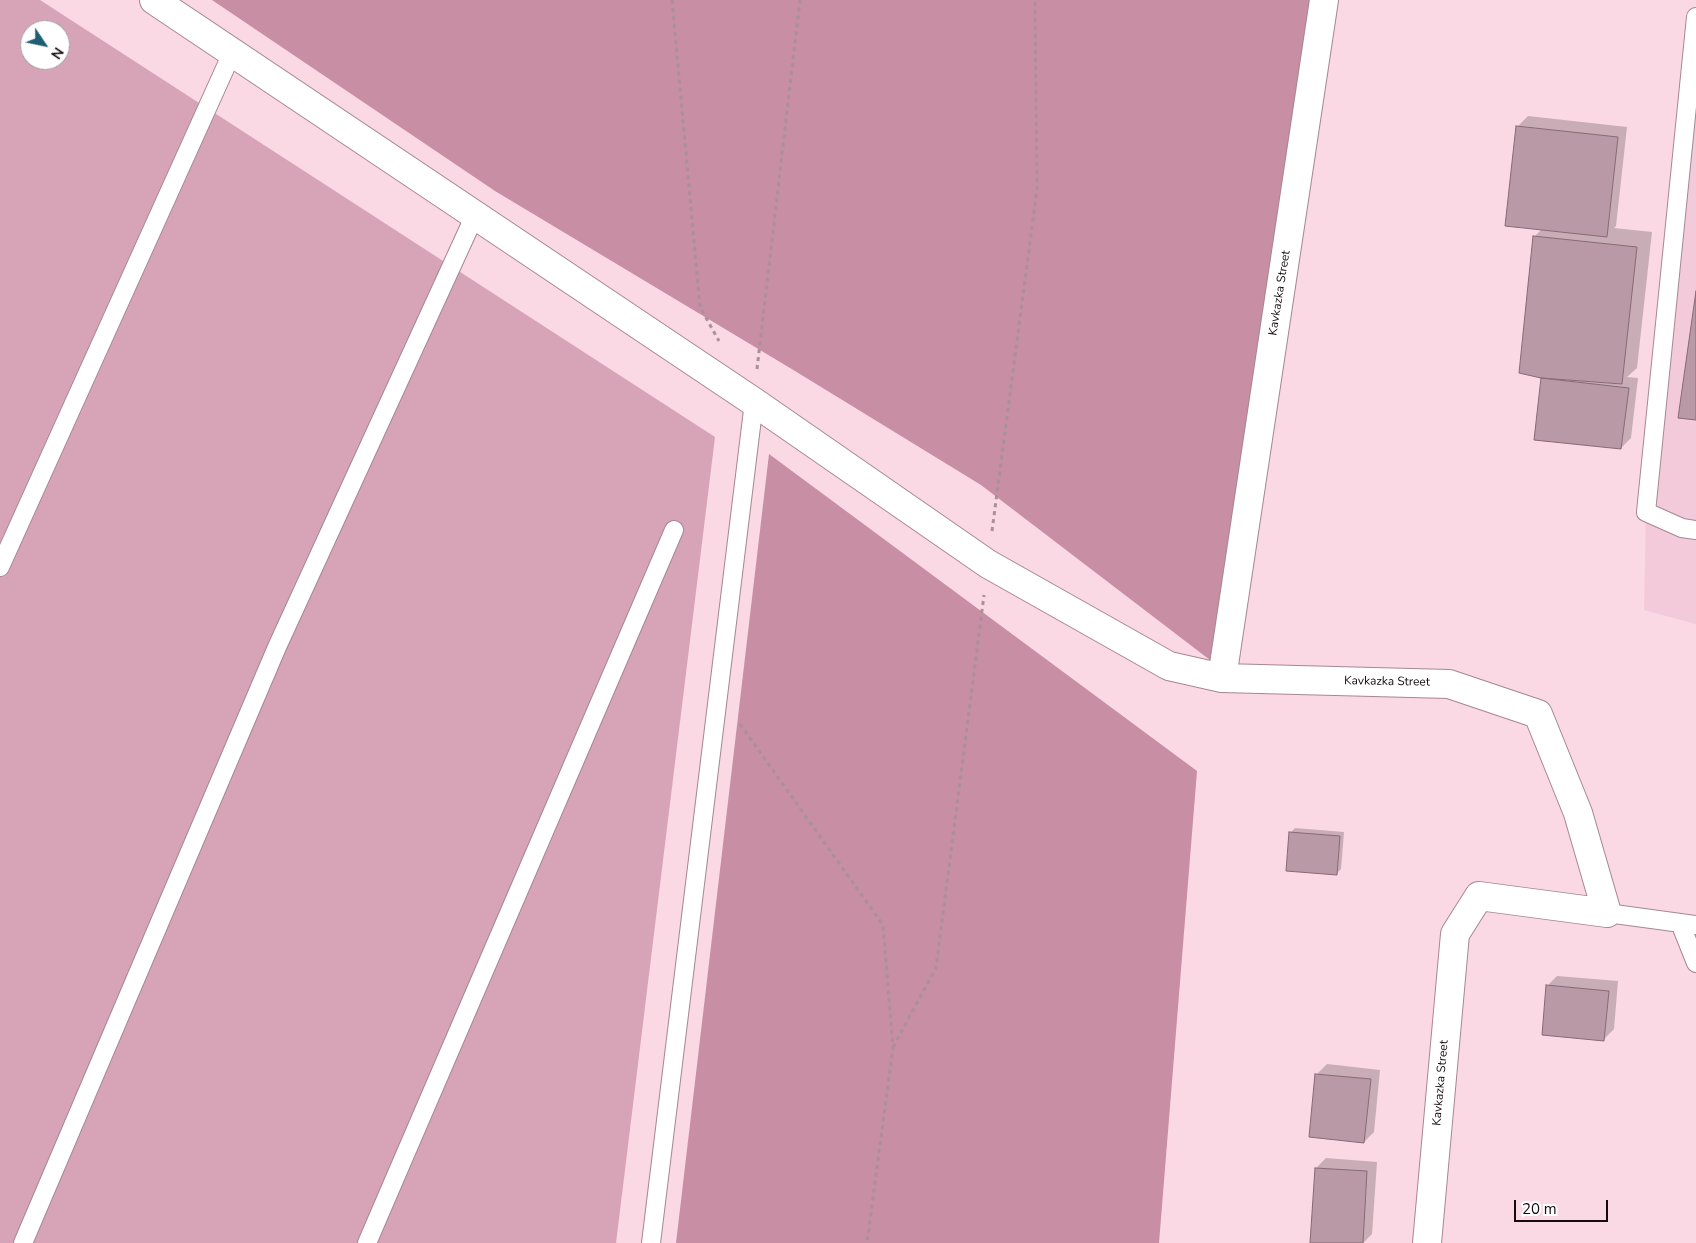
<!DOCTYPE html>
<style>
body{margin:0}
#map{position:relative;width:1696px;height:1243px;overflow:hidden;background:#fad8e4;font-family:"Nunito Sans",sans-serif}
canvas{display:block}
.north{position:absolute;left:20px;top:20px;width:50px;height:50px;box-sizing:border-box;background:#fff;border:1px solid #a19d9f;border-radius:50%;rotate:124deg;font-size:14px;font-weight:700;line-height:20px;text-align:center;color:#150a0e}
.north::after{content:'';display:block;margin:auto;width:18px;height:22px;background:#1e5f74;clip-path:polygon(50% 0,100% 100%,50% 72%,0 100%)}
.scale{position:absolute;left:1514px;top:1200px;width:94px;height:22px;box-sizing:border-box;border:2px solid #150a0e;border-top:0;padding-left:6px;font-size:15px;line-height:18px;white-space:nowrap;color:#150a0e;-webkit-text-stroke:4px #fff;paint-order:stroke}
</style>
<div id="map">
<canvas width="1696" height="1243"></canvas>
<div class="north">N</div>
<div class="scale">20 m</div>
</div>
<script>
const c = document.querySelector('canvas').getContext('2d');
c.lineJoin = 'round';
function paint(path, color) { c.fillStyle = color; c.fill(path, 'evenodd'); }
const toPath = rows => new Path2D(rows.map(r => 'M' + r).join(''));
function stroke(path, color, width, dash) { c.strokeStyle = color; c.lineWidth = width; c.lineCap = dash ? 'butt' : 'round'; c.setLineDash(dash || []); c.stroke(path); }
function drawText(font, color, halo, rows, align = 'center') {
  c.font = font + ' "Nunito Sans",sans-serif'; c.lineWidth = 4.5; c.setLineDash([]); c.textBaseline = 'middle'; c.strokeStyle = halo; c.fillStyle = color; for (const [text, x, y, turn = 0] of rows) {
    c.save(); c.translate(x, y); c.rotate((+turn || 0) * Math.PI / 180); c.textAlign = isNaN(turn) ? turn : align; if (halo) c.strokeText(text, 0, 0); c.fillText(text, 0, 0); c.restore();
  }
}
paint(toPath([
 [1696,17,1696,624,1644,610,1646,512]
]), '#f3cad9');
paint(toPath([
 [0,0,40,0,715,437,616,1243,0,1243],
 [30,30,60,30,60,60,30,60]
]), '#d7a4b7');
paint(toPath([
 [212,0,1311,0,1303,68,1210,660,981,485,795,371,495,191],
 [769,454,1197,771,1159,1243,676,1243]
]), '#c78ea4');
paint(toPath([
 [1528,116,1627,127,1616,226,1614,228,1652,232,1637,368,1627,377,1638,378,1631,438,1621,448,1535,438,1542,377,1534,237,1542,229,1518,126],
 [1295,828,1344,832,1341,869,1336,874,1290,833],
 [1557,976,1618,981,1614,1029,1604,1039,1547,986],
 [1327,1064,1380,1070,1374,1132,1364,1142,1317,1074],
 [1326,1158,1377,1162,1372,1234,1363,1243,1339,1243,1316,1168]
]), '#0003');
const building = toPath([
 [1516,126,1618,137,1607,237,1505,226,1516,126],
 [1533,236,1637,247,1622,384,1541,378,1519,373,1533,236],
 [1696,291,1696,420,1678,418,1696,291],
 [1541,378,1629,388,1621,449,1534,440,1541,378],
 [1289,832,1340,836,1337,875,1286,871,1289,832],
 [1546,985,1609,991,1604,1041,1542,1035,1546,985],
 [1315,1074,1371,1079,1364,1143,1309,1137,1315,1074],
 [1315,1168,1367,1171,1363,1243,1310,1243,1315,1168]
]);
paint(building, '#b999a5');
stroke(building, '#876974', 1);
const lane = toPath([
 [1696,17,1646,512,1682,528,1696,530],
 [0,567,232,53],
 [1607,913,1696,925],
 [1680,923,1696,963],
 [23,1243,277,647,475,215],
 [367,1243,674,530],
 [651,1243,754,402]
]);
const street = toPath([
 [154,0,754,402,988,564,1169,666,1222,678],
 [1324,0,1222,678,1449,684,1538,714,1578,813,1607,913,1479,896,1455,934,1427,1243]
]);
stroke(lane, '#a68792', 20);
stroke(street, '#a68792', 30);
stroke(toPath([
 [672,0,700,307,719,341],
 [757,369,800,0],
 [992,531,1037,189,1035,0],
 [740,724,883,925,893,1047,867,1243],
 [893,1047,936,968,984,595]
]), '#aa9099', 3, [4, 4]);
stroke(lane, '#fff', 18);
stroke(street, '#fff', 28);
drawText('12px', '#150a0e', '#fff', [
 ["Kavkazka Street",1280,293,-81],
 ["Kavkazka Street",1387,682,1],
 ["Kavkazka Street",1441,1083,-85]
]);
</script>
